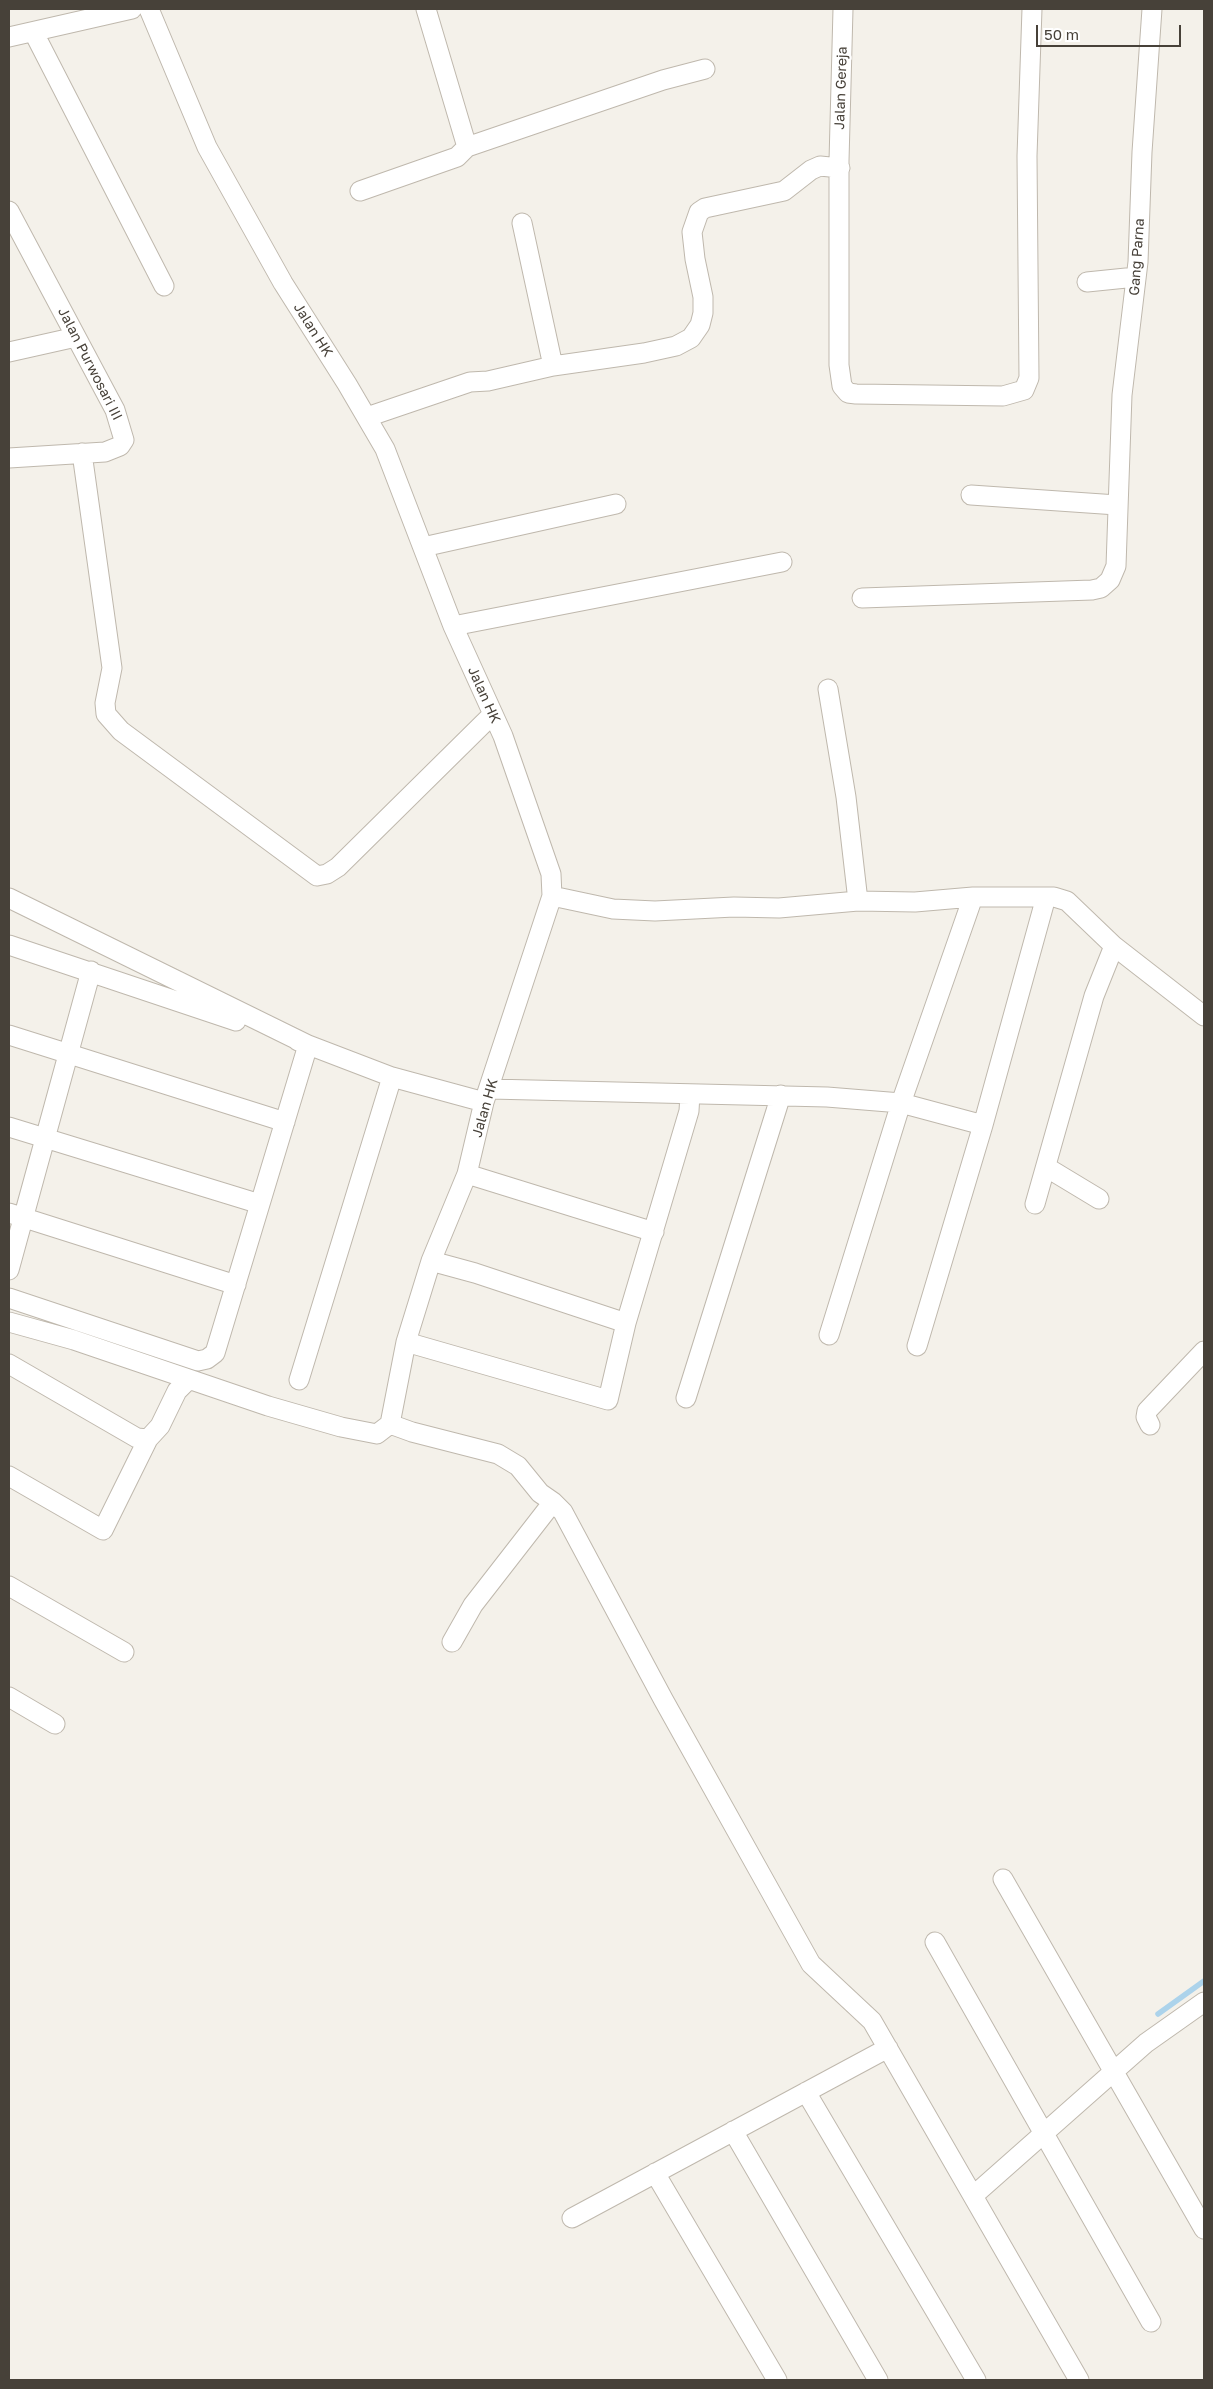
<!DOCTYPE html>
<style>
body{margin:0}
#map{position:relative;width:1213px;height:2389px;overflow:hidden;background:#f4f1ea;font-family:"Golos Text",sans-serif}
canvas{display:block}
.frame{position:absolute;inset:0;border:10px solid #474139;pointer-events:none}
.scale{position:absolute;left:1036px;top:25px;width:145px;height:22px;box-sizing:border-box;border:2px solid #474139;border-top:0;padding-left:6px;font-size:15px;line-height:18px;white-space:nowrap;color:#474139;-webkit-text-stroke:4px #fff;paint-order:stroke}
</style>
<div id="map">
<canvas width="1213" height="2389"></canvas>
<div class="frame"></div>
<div class="scale">50 m</div>
</div>
<script>
const c = document.querySelector('canvas').getContext('2d');
c.lineJoin = 'round';
const toPath = rows => new Path2D(rows.map(r => 'M' + r).join(''));
function stroke(path, color, width, dash) { c.strokeStyle = color; c.lineWidth = width; c.lineCap = dash ? 'butt' : 'round'; c.setLineDash(dash || []); c.stroke(path); }
function drawText(font, color, halo, rows, align = 'center') {
  c.font = font + ' "Golos Text",sans-serif'; c.lineWidth = 4.5; c.setLineDash([]); c.textBaseline = 'middle'; c.strokeStyle = halo; c.fillStyle = color; for (const [text, x, y, turn = 0] of rows) {
    c.save(); c.translate(x, y); c.rotate((+turn || 0) * Math.PI / 180); c.textAlign = isNaN(turn) ? turn : align; if (halo) c.strokeText(text, 0, 0); c.fillText(text, 0, 0); c.restore();
  }
}
stroke(toPath([
 [1158,2014,1204,1981]
]), '#acd3eb', 5.5);
const minor = toPath([
 [149,9,207,147,283,283,347,384,385,449,453,626,503,736,551,874,552,896,484,1102,467,1174,431,1261,406,1342,390,1424],
 [426,9,467,147],
 [843,9,839,161,839,365,842,386,848,393,856,394,1003,396,1024,390,1029,378,1027,156,1032,9],
 [34,33,164,286],
 [9,37,132,9],
 [360,191,457,157,467,147,663,80,705,69],
 [9,211,115,410,124,440,120,446,105,452,9,458],
 [522,223,553,366],
 [1087,282,1136,277],
 [9,352,76,337],
 [367,417,470,382,488,381,553,366,644,353,676,346,691,338,700,325,703,313,703,297,695,259,692,232,699,212,705,208,784,191,811,170,820,166,840,168],
 [82,453,112,668,105,703,106,714,121,731,317,876,327,874,338,867,493,714],
 [971,495,1117,505],
 [423,547,616,504],
 [862,598,1092,590,1101,588,1110,580,1116,566,1122,395,1138,262,1142,152,1152,9],
 [453,626,782,562],
 [828,689,846,797,858,901],
 [552,896,613,909,655,911,734,907,779,908,858,901,915,902,973,897,1054,897,1067,901,1114,946,1094,996,1035,1204],
 [9,898,308,1045,215,1353,207,1359,198,1361,9,1298],
 [9,945,236,1021],
 [1114,946,1204,1016],
 [9,1035,285,1122],
 [298,1041,392,1077,484,1102],
 [490,1089,827,1097,901,1103,983,1125,917,1346],
 [983,1125,1046,897],
 [9,1127,260,1204],
 [1046,1167,1099,1199],
 [467,1174,654,1232],
 [9,1213,236,1285],
 [431,1261,475,1273,626,1323],
 [9,1270,91,971],
 [9,1322,74,1340,268,1406,341,1427,377,1434,390,1424,412,1432,498,1454,518,1466,540,1493,553,1502,563,1512,663,1699,811,1964,872,2021,1079,2380],
 [829,1335,901,1103,973,897],
 [406,1342,608,1400,626,1323,689,1111,690,1094],
 [9,1364,137,1438,148,1439,160,1426,177,1391,189,1379],
 [299,1380,392,1077],
 [686,1398,781,1095],
 [1150,1425,1146,1417,1147,1411,1204,1351],
 [9,1476,103,1530,148,1439],
 [9,1586,124,1652],
 [452,1642,473,1605,553,1502],
 [9,1697,55,1724],
 [1003,1879,1204,2229],
 [935,1942,1151,2322],
 [806,2092,976,2380],
 [733,2131,878,2380],
 [655,2173,777,2380],
 [973,2196,1146,2043,1204,2002],
 [572,2218,888,2048]
]);
stroke(minor, '#bfb8ad', 21);
stroke(minor, '#fff', 19);
drawText('14px', '#474139', '#fff', [
 ["Jalan Gereja",841,88,-88],
 ["Gang Parna",1137,257,-86],
 ["Jalan HK",313,330,58],
 ["Jalan Purwosari III",90,364,63],
 ["Jalan HK",484,695,66],
 ["Jalan HK",485,1108,-74]
]);
</script>
